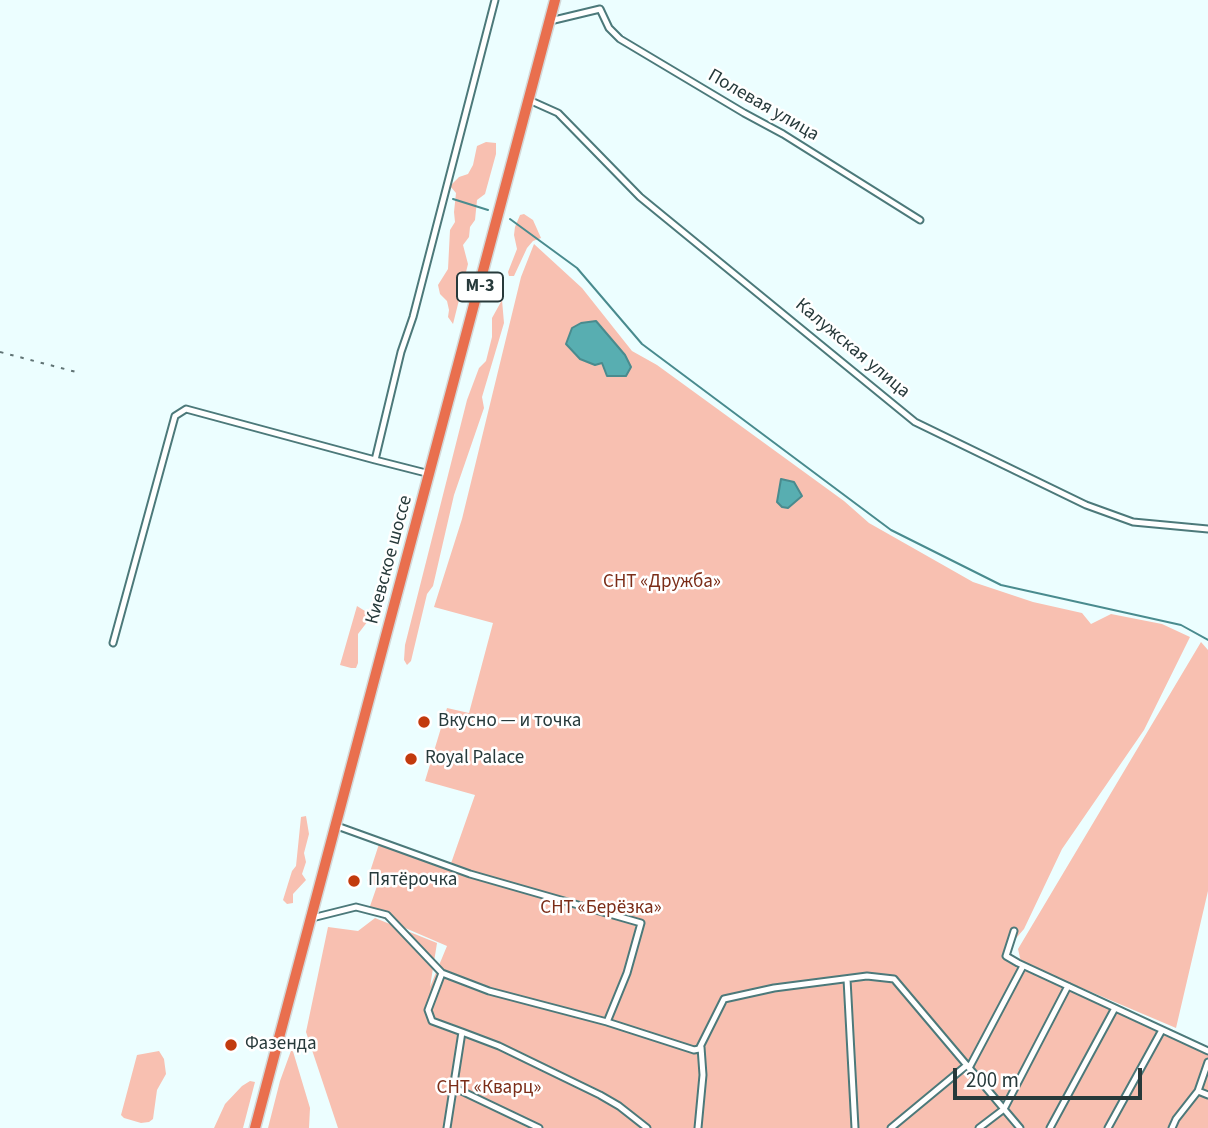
<!DOCTYPE html>
<meta charset="utf-8">
<style>
body{margin:0}
#map{position:relative;width:1208px;height:1128px;overflow:hidden;background:#ecfeff;font-family:"Source Sans 3",sans-serif}
canvas{display:block}
.scale{position:absolute;left:953px;top:1068px;width:189px;height:32px;box-sizing:border-box;border:4px solid #273a3b;border-top:0;padding-left:9px;font-size:21px;line-height:24px;white-space:nowrap;color:#273a3b;-webkit-text-stroke:5px #fff;paint-order:stroke}
</style>
<div id="map">
<canvas width="1208" height="1128"></canvas>
<div class="scale">200 m</div>
</div>
<script>
const c = document.querySelector('canvas').getContext('2d');
c.lineJoin = 'round';
function paint(path, color) { c.fillStyle = color; c.fill(path, 'evenodd'); }
const toPath = rows => new Path2D(rows.map(r => 'M' + r).join(''));
function stroke(path, color, width, dash) { c.strokeStyle = color; c.lineWidth = width; c.lineCap = dash ? 'butt' : 'round'; c.setLineDash(dash || []); c.stroke(path); }
function drawText(font, color, halo, rows, align = 'center') {
  c.font = font + ' "Source Sans 3",sans-serif'; c.lineWidth = 5; c.setLineDash([]); c.textBaseline = 'middle'; c.strokeStyle = halo; c.fillStyle = color; for (const [text, x, y, turn = 0] of rows) {
    c.save(); c.translate(x, y); c.rotate((+turn || 0) * Math.PI / 180); c.textAlign = isNaN(turn) ? turn : align; if (halo) c.strokeText(text, 0, 0); c.fillText(text, 0, 0); c.restore();
  }
}
paint(toPath([
 [486,142,496,143,496,154,485,194,477,200,475,220,470,227,469,237,463,245,468,264,453,324,448,317,449,310,447,301,440,294,438,285,448,269,450,230,455,222,454,212,456,193,450,186,459,177,468,174,473,165,477,146],
 [524,214,533,220,541,238,533,241,527,248,514,276,509,276,508,272,517,249,514,235,515,227,520,215],
 [534,244,582,288,632,351,657,365,844,501,869,523,973,582,1033,602,1082,613,1091,624,1111,614,1162,624,1190,637,1144,730,1062,849,1024,929,1005,951,1018,962,1021,962,1018,949,1201,642,1208,650,1208,891,1176,1028,1023,963,1208,1048,1208,1128,338,1128,306,1032,328,927,358,931,375,918,437,943,430,987,447,946,368,912,377,886,367,881,379,844,449,869,475,795,425,781,447,708,469,713,493,623,434,607,462,519,521,277],
 [502,300,504,323,482,397,484,408,454,495,433,586,427,594,411,661,407,665,404,660,405,645,467,400,479,368,486,361,492,337,492,318],
 [357,606,365,611,370,610,374,613,358,634,358,663,356,668,351,668,340,665],
 [306,816,309,834,304,853,306,862,302,874,306,880,293,894,293,903,287,904,283,900,292,871,296,866,301,817],
 [292,1048,310,1108,309,1128,268,1128,280,1081],
 [159,1051,164,1059,166,1074,157,1090,153,1119,149,1122,141,1123,124,1118,121,1115,137,1055],
 [250,1081,255,1082,243,1128,214,1128,225,1104,242,1086]
]), '#f8c0b1');
const water = toPath([
 [596,321,625,355,631,367,626,376,607,376,602,363,595,365,580,359,566,344,572,328,581,323,596,321],
 [781,479,794,482,802,496,788,508,782,507,777,502,781,479]
]);
paint(water, '#58aeb1');
stroke(water, '#498b8e', 2);
stroke(toPath([
 [453,199,488,210],
 [510,219,577,268,642,344,891,530,1001,585,1181,625,1208,640]
]), '#498b8e', 2);
const street = toPath([
 [550,21,600,9,609,28,620,39,744,113,783,134,920,220],
 [529,100,558,113,640,197,915,422,1086,505,1133,522,1208,529],
 [430,474,375,460,401,352,413,317,495,0],
 [113,643,175,416,186,409,375,460],
 [337,826,470,874,641,923,627,973,607,1022,694,1050,699,1049,724,999,774,988,867,976,894,979,1020,1128],
 [312,918,356,907,387,915,442,973,489,991,607,1022],
 [1014,931,1006,956,1018,963,1208,1051],
 [442,973,428,1010,432,1021,462,1032,447,1128],
 [847,979,855,1128],
 [462,1032,499,1046,600,1095,619,1106,647,1128],
 [969,1068,1023,966],
 [453,1087,539,1128],
 [1198,1091,1208,1062],
 [698,1128,703,1075,701,1047],
 [891,1128,967,1065],
 [979,1128,1004,1109,1068,986],
 [1050,1128,1115,1008],
 [1108,1128,1162,1030],
 [1172,1128,1176,1119,1198,1091,1208,1095]
]);
const highway = toPath([
 [255,1128,555,0]
]);
stroke(street, '#4c797a', 9);
stroke(highway, '#d4d8d8', 13);
stroke(street, '#fff', 5);
stroke(highway, '#e96f4e', 10);
stroke(toPath([
 [0,352,80,373]
]), '#617475', 2, [3.5, 7]);
for (const [x, y, r, color] of [
 [424,722,7,"#c23a0d"],
 [411,759,7,"#c23a0d"],
 [354,881,7,"#c23a0d"],
 [231,1045,7,"#c23a0d"]
]) { const dot = new Path2D(); dot.arc(x, y, r, 0, 2 * Math.PI); c.fillStyle = color; c.fill(dot); stroke(dot, '#fff', 2.5); }
for (const [x, y, w] of [
 [480,287,46]
]) { const box = new Path2D(); box.roundRect(x - w / 2, y - 14.5, w, 29, 5); c.fillStyle = '#fff'; c.fill(box); stroke(box, '#273a3b', 2); }
drawText('bold 18px', '#273a3b', null, [
 ["М-3",480,287]
]);
drawText('19px', '#273a3b', '#fff', [
 ["Полевая улица",763,106,30],
 ["Калужская улица",852,349,40],
 ["Киевское шоссе",390,560,-75]
]);
drawText('19px', '#7b2d18', '#fff', [
 ["СНТ «Дружба»",662,583],
 ["СНТ «Берёзка»",601,909],
 ["СНТ «Кварц»",489,1089]
]);
drawText('19px', '#273a3b', '#fff', [
 ["Вкусно — и точка",438,722],
 ["Royal Palace",425,759],
 ["Пятёрочка",368,881],
 ["Фазенда",245,1045]
], 'left');
</script>
